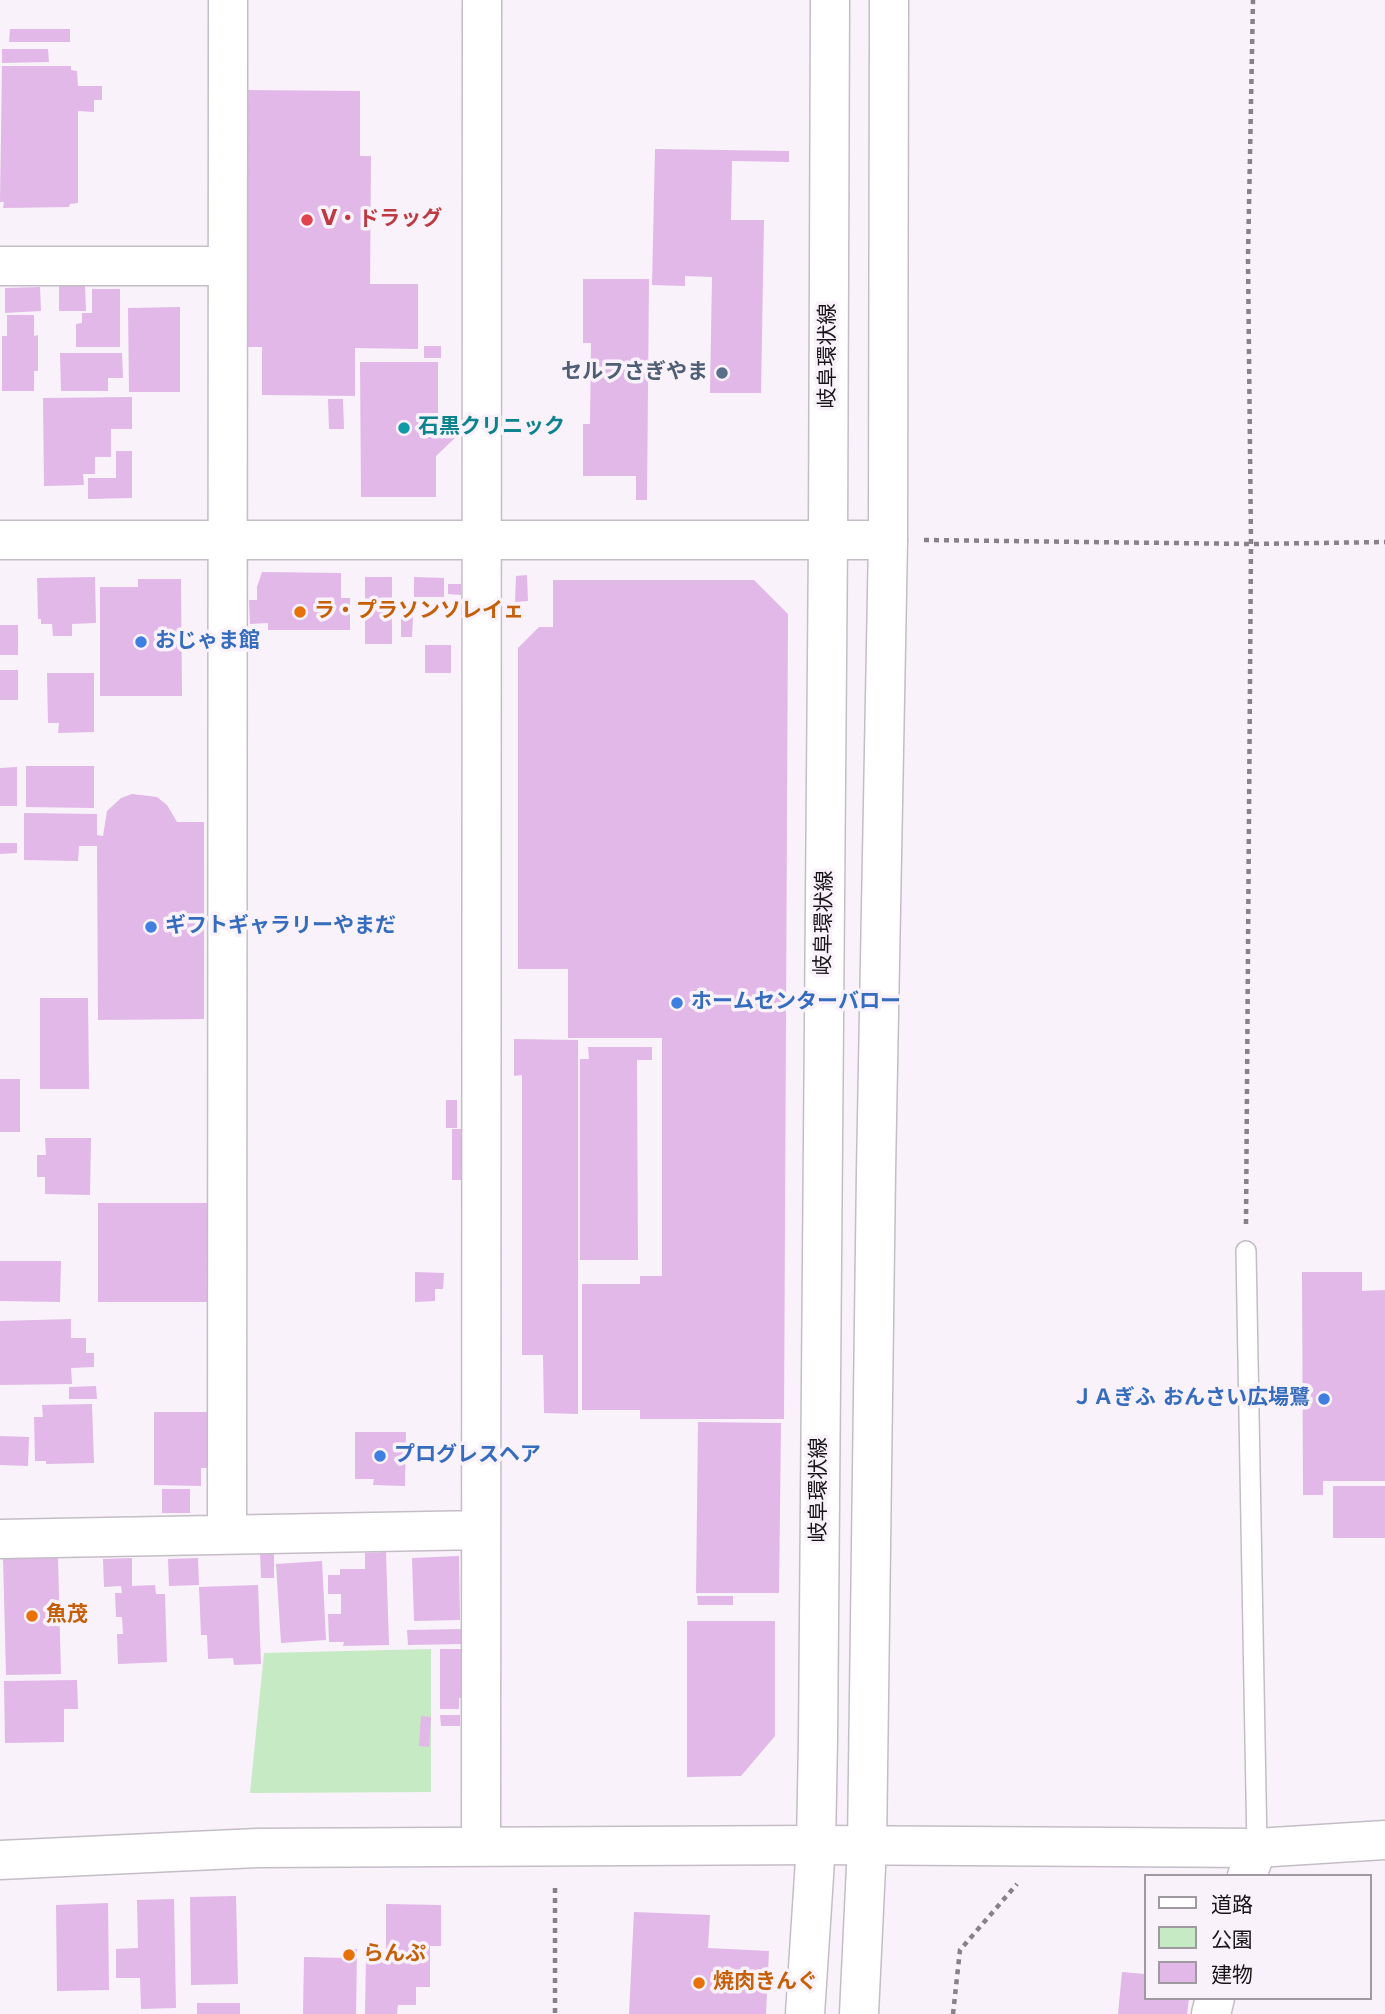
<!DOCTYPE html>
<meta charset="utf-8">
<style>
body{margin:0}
#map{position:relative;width:1385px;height:2014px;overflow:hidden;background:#f9f2fa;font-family:"DejaVu Sans","Noto Sans JP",sans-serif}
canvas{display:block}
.legend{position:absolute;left:1144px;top:1874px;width:228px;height:126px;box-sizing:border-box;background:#f9f2fa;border:2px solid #9f9aa0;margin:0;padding:9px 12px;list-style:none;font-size:21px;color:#191619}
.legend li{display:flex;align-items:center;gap:14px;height:35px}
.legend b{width:35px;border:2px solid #9f9aa0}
</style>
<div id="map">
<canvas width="1385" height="2014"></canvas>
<ul class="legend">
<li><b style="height:9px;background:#fff"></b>道路</li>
<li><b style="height:19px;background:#c6eac4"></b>公園</li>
<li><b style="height:19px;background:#e1b8e7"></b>建物</li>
</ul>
</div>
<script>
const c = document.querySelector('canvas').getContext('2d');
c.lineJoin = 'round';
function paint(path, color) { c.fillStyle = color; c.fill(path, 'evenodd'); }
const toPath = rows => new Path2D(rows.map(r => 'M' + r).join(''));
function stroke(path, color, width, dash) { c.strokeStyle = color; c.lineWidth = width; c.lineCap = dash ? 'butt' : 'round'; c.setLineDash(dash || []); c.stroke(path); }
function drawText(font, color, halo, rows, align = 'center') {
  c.font = font + ' "DejaVu Sans","Noto Sans JP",sans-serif'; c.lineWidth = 7; c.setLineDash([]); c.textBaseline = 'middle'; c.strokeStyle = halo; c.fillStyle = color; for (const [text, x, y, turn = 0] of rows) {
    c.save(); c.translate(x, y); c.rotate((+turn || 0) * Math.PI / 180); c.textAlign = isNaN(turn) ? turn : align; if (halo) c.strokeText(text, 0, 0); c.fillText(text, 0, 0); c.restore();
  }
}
paint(toPath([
 [431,1649,431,1792,250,1793,264,1653]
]), '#c6eac4');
paint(toPath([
 [10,29,70,29,70,42,9,42],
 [2,49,48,49,49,62,2,63],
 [2,66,71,66,71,70,77,71,78,86,102,86,102,100,94,100,94,112,78,111,78,203,70,204,69,207,3,208,4,202,0,202],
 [244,90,360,91,360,156,371,156,370,284,418,284,418,349,355,348,355,396,262,395,262,347,242,347],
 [655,149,789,151,789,162,732,161,731,220,764,220,761,393,710,393,712,277,685,276,685,286,652,285],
 [583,279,649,279,647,500,636,500,636,476,583,476,583,424,590,424,591,343,583,343],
 [59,286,85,286,86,311,59,311],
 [40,287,41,311,5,313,5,288],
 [92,289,120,289,120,347,76,347,76,324,82,323,82,313,92,313],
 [180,307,180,392,129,392,128,308],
 [7,315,34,315,34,336,38,335,38,371,34,371,34,391,2,391,2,336,7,336],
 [424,346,441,346,441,358,424,358],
 [60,353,122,353,123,378,108,378,108,391,61,391],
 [360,362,438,362,438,418,456,437,436,456,436,497,361,497],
 [132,397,132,429,111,429,111,457,95,457,95,474,83,474,84,485,44,486,43,398],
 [328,399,343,399,344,429,329,429],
 [116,451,132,451,132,498,88,499,88,478,116,478],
 [262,572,341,573,341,598,350,598,350,630,268,630,268,623,250,624,249,600,257,600,257,587],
 [527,575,528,601,515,602,516,576],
 [95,577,96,623,72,624,72,636,53,636,52,624,41,624,41,619,38,619,37,578],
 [365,577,392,577,392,644,365,644],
 [414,577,444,578,444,597,414,597],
 [138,579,181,579,182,696,100,696,100,587,138,587],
 [553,580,754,580,788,614,784,1419,640,1419,640,1410,582,1410,582,1284,640,1284,640,1276,662,1276,662,1038,568,1038,568,969,518,969,518,648,539,627,553,627],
 [448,584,461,584,461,595,448,594],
 [401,617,413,617,412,637,401,637],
 [0,625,18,625,18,655,0,655],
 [425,645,451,645,451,673,425,673],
 [0,670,18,670,18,700,0,700],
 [47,673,94,673,94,732,58,733,59,723,48,723],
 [26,766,94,766,94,808,26,807],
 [17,767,17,806,0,806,0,768],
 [132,794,157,797,167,805,177,822,204,822,204,1019,98,1020,97,846,79,846,78,861,24,860,24,813,97,814,97,835,103,836,107,811,121,798],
 [0,843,17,843,17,853,0,854],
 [40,998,88,998,89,1089,40,1089],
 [514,1039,578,1040,578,1414,544,1413,543,1355,522,1355,522,1075,514,1076],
 [588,1047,652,1047,652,1060,637,1060,638,1260,580,1260,580,1059,589,1059],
 [0,1079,20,1079,20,1132,0,1132],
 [446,1100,457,1100,457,1128,446,1128],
 [452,1129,461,1129,461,1180,452,1180],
 [45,1138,91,1138,90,1195,45,1194,45,1177,37,1177,37,1155,46,1155],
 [98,1203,207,1203,208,1302,98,1302],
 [0,1261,61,1261,60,1302,0,1301],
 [415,1272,444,1273,443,1289,435,1289,435,1301,415,1302],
 [1302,1272,1362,1272,1362,1291,1385,1290,1385,1481,1323,1481,1323,1495,1303,1495],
 [71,1319,71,1338,86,1338,86,1353,94,1353,94,1367,71,1368,72,1384,0,1385,0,1321],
 [96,1386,97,1399,69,1399,69,1387],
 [92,1404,94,1463,46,1464,46,1461,35,1461,34,1417,43,1417,42,1405],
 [154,1412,211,1412,212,1468,201,1468,201,1486,154,1485],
 [698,1422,781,1423,779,1593,696,1593],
 [355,1432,406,1432,405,1486,373,1485,374,1479,355,1479],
 [0,1436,29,1437,28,1466,0,1465],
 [1333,1486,1385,1486,1385,1538,1333,1538],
 [162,1489,190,1489,190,1513,162,1513],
 [260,1552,274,1552,274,1578,261,1578],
 [386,1552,389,1645,343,1646,344,1642,329,1642,328,1614,341,1614,341,1594,328,1594,328,1575,340,1575,340,1569,365,1569,365,1553],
 [459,1556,460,1620,414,1621,412,1558],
 [58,1557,61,1674,6,1675,3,1558],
 [132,1558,132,1586,155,1585,156,1594,165,1594,167,1662,118,1664,117,1634,123,1634,122,1617,116,1617,115,1593,122,1593,121,1586,104,1587,103,1559],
 [198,1558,199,1585,169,1586,168,1559],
 [322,1561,326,1640,281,1643,276,1564],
 [258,1585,261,1664,234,1665,233,1658,208,1659,207,1635,201,1635,199,1587],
 [697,1596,733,1596,733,1605,698,1605],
 [687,1621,775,1621,775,1736,741,1776,687,1777],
 [463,1629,464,1644,408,1645,407,1630],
 [440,1649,463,1649,463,1698,459,1698,459,1709,440,1709],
 [77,1680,78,1709,64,1709,64,1742,5,1743,4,1681],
 [440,1715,460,1715,460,1726,441,1726],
 [421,1716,431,1717,429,1747,419,1746],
 [236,1896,238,1984,191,1985,190,1897],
 [174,1899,176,2008,141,2009,140,1978,116,1978,116,1949,138,1948,137,1900],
 [108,1903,109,1990,57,1991,56,1905],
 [386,1904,441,1905,441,1946,430,1946,430,1987,416,1987,416,2005,398,2005,397,2014,365,2014,366,1956,392,1956,392,1949,386,1949],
 [634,1912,710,1915,708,1948,769,1951,766,2014,629,2014],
 [347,1949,357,1949,356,2014,303,2014,304,1957,347,1958],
 [1122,1972,1145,1974,1145,1998,1189,1998,1187,2014,1118,2014],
 [197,2003,240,2003,240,2014,197,2014]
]), '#e1b8e7');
const lane = toPath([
 [1246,1251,1257,1848]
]);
const street = toPath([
 [0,266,227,266],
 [227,1534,228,0],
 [0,1539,481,1530],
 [481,1846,482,0],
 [1247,1876,1257,1848],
 [1211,2014,1215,1998]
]);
const secondary = toPath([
 [0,540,888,540],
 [0,1860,257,1848,816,1845,1257,1848,1385,1840]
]);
const primary = toPath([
 [805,2014,816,1845,818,1739,828,540,830,0],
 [859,2014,867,1846,876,1171,888,540,889,0]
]);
stroke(lane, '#c4bdc6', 22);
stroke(street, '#c4bdc6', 41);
stroke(secondary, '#c4bdc6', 41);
stroke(primary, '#c4bdc6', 41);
stroke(toPath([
 [924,540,1251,544,1385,542],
 [1246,1224,1251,544,1248,258,1253,0],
 [555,1888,555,2014],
 [953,2014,960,1950,1017,1884]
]), '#878287', 4.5, [5, 5]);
stroke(lane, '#fff', 19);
stroke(street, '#fff', 38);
stroke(secondary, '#fff', 38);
stroke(primary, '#fff', 38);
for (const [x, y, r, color] of [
 [307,220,7,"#e0444e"],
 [722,373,7,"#5c6f8a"],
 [404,428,7,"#0f9aa8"],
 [300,612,7,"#e8710a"],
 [141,642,7,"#3f7fe0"],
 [151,927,7,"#3f7fe0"],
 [677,1003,7,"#3f7fe0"],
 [1324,1399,7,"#3f7fe0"],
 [380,1456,7,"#3f7fe0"],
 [32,1616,7,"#e8710a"],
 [349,1955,7,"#e8710a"],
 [699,1983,7,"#e8710a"]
]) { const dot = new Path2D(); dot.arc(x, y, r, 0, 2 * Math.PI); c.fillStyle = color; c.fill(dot); stroke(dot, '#f9f2fa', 2.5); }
drawText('bold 21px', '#be3a42', '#f9f2fa', [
 ["V・ドラッグ",321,220]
], 'left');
drawText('21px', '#191619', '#f9f2fa', [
 ["岐阜環状線",829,356,-90],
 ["岐阜環状線",825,923,-89],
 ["岐阜環状線",820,1490,-90]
]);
drawText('bold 21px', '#4e5e75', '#f9f2fa', [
 ["セルフさぎやま",708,373]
], 'right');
drawText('bold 21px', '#0d838f', '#f9f2fa', [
 ["石黒クリニック",418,428]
], 'left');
drawText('bold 21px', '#c56008', '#f9f2fa', [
 ["ラ・プラソンソレイェ",314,612],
 ["魚茂",46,1616],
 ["らんぷ",363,1955],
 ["焼肉きんぐ",713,1983]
], 'left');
drawText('bold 21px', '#366cbe', '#f9f2fa', [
 ["おじゃま館",155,642],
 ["ギフトギャラリーやまだ",165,927],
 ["ホームセンターバロー",691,1003],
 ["ＪＡぎふ おんさい広場鷺",1310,1399,"right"],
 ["プログレスヘア",394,1456]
], 'left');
</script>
